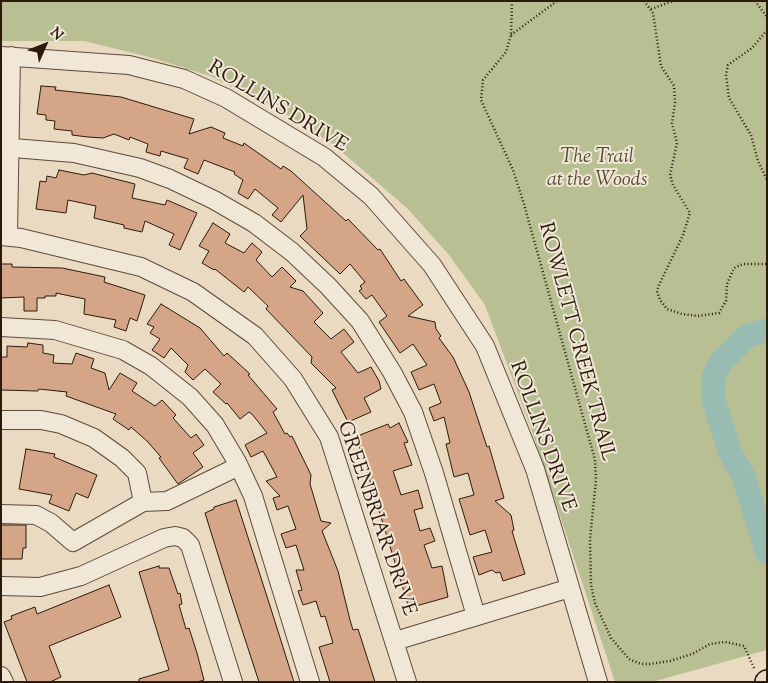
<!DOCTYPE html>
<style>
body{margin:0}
#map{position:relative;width:768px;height:683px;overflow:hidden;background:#eadac2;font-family:"Sorts Mill Goudy",serif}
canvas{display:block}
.frame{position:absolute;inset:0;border:2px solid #2c1a0c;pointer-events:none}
.north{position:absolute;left:20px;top:20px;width:50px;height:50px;-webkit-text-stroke:4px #f1e7d7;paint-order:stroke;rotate:46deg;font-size:14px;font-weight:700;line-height:20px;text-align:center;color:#2c1a0c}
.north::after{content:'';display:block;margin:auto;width:18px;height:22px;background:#2c1a0c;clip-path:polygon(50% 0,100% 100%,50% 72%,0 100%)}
</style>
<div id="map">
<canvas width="768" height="683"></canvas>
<div class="frame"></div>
<div class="north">N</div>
</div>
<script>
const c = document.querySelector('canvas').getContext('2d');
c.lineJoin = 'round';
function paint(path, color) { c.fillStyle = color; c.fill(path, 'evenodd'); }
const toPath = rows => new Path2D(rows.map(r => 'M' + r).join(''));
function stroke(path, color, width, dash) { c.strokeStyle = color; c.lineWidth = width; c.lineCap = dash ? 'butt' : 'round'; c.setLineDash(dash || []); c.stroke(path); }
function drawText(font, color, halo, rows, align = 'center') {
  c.font = font + ' "Sorts Mill Goudy",serif'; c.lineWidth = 4; c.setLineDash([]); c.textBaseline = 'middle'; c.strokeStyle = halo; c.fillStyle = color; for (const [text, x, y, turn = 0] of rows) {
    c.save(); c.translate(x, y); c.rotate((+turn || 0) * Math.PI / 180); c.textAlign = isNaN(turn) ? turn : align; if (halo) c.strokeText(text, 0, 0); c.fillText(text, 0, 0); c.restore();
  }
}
paint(toPath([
 [1,1,767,1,767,650,652,682,615,682,531,428,485,305,449,255,408,209,334,145,274,107,210,76,149,57,84,41,1,41]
]), '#b8bf92');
stroke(toPath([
 [767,330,747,336,720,363,713,379,713,398,730,452,744,478,767,552]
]), '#98bbb2', 24);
const building = toPath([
 [41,86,56,87,55,90,121,97,194,119,189,134,211,127,225,133,223,138,243,146,244,143,281,169,283,166,291,171,346,221,348,219,378,250,380,249,401,281,404,279,423,305,408,316,435,322,436,329,441,336,439,338,453,357,469,392,487,447,489,446,504,498,495,501,511,515,514,530,512,531,525,574,503,581,500,572,496,573,492,570,479,575,473,557,492,552,485,530,470,535,459,499,474,495,468,473,454,477,446,444,450,443,444,417,434,421,429,408,441,403,434,384,419,390,411,372,427,365,413,344,400,353,379,322,387,316,372,295,366,299,359,291,362,289,360,286,365,282,350,264,340,274,300,236,307,229,303,195,281,222,272,215,278,208,255,189,248,199,238,193,243,180,234,174,235,172,204,160,198,174,184,168,188,159,161,151,160,156,146,152,148,144,130,137,129,140,114,134,103,138,88,137,72,135,72,131,54,129,55,121,46,120,46,115,37,114,41,86],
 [59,170,84,175,92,173,135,184,132,198,165,205,167,200,197,213,180,250,169,245,174,234,145,221,142,232,124,228,124,225,94,218,96,206,68,200,66,213,36,209,40,181,46,182,47,176,56,178,59,170],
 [213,223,230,234,225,243,244,253,252,243,262,252,256,260,272,277,282,267,296,281,290,287,303,291,323,313,314,322,331,339,344,329,354,342,341,352,358,373,371,367,379,381,381,389,364,398,371,412,348,422,332,390,336,388,311,363,312,357,266,309,268,306,248,287,244,292,215,269,214,270,202,263,209,251,199,246,213,223],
 [1,264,12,264,12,267,62,268,105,277,104,282,145,295,137,321,130,318,126,331,114,327,116,320,84,314,85,299,70,296,56,293,56,296,45,296,45,298,37,298,37,311,24,311,24,297,1,298,1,264],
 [161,304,200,328,224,356,227,353,250,374,248,375,277,409,273,412,285,434,287,433,290,437,292,436,311,475,310,484,321,521,331,523,322,531,338,571,350,620,353,630,358,629,375,682,330,682,319,647,333,643,325,616,321,617,316,601,303,605,298,591,302,590,296,570,304,570,296,545,286,548,281,534,296,529,288,506,277,510,273,498,280,496,266,481,277,477,263,451,251,457,245,445,267,433,252,414,249,412,240,419,227,403,226,404,213,392,221,384,205,369,193,380,185,372,188,365,171,348,164,358,152,350,160,339,150,333,154,327,147,324,161,304],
 [28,343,43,345,43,353,54,355,53,363,72,364,76,353,94,359,91,368,105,373,109,390,120,373,137,383,132,391,155,406,162,400,176,415,173,418,191,438,196,434,204,445,193,453,203,467,178,484,159,458,161,457,147,441,131,427,129,430,113,419,116,414,66,396,67,392,39,389,38,391,1,390,1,357,7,357,7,346,27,347,28,343],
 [399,423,408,442,404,443,412,465,393,471,401,495,418,490,423,508,414,510,420,531,430,528,435,541,424,545,432,568,442,566,448,597,409,608,368,475,367,466,355,437,388,424,390,428,399,423],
 [26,449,55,454,54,457,97,475,88,498,76,493,69,511,49,503,52,495,19,489,26,449],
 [236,500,270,606,294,682,259,682,229,590,205,513,214,509,214,507,236,500],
 [1,525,26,525,26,548,23,548,22,559,1,559,1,525],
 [159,566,159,568,169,568,178,594,180,593,182,604,179,605,186,629,189,628,197,653,204,680,197,682,139,682,139,679,169,670,139,572,159,566],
 [109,585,121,617,49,646,61,677,50,682,27,682,4,622,12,619,11,616,35,607,37,614,109,585]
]);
paint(building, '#d5a588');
stroke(building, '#2c1a0c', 1);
const minor = toPath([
 [1,56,129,65,184,79,226,98,324,157,371,196,432,265,485,346,535,469,598,682],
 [1,147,74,153,140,168,170,179,214,200,254,223,292,252,328,286,360,321,392,372,413,412,434,473,476,616],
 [1,236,21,238,141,267,193,292,255,336,293,379,329,437,407,682],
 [8,236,11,56],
 [1,327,55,330,123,350,151,366,190,397,215,425,237,462,253,496,310,682],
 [1,420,41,420,61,424,94,438,122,458,137,473,143,502],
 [1,514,36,515,51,523,73,542,143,502,167,501,239,466],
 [1,586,40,587,81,576,164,538,175,536,183,538,190,545,233,682],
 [395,641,570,588],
 [1,676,4,682]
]);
const major = toPath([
 [766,682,767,681]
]);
stroke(minor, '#5c4a3a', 20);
stroke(major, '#2c1a0c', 24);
stroke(toPath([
 [512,1,511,35,506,52,483,80,481,100,513,170,524,204,595,460,596,480,590,539,591,585,595,603,611,638,629,659,641,664,650,664,670,661,692,654,710,644,725,642,744,646,755,670],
 [644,1,653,13,661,66,674,86,675,103,672,123,677,143,670,175,673,185,690,213,683,235,659,285,657,291,660,300,667,309,682,314,698,316,719,313,726,301,727,284,734,268,743,264,767,264],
 [755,1,767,17],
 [651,9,673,1],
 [767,30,752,48,728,65,726,75,729,98,751,135,758,161,767,180],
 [511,35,557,1]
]), '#2c1a0c', 2.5, [1, 2.5]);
stroke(minor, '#f1e7d7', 18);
stroke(major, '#eadac2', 21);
drawText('20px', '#2c1a0c', '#f1e7d7', [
 ["ROLLINS DRIVE",277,108,31],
 ["ROWLETT CREEK TRAIL",575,342,75],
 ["ROLLINS DRIVE",541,437,70],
 ["GREENBRIAR DRIVE",375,519,71]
]);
drawText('italic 20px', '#564c34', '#f1e7d7', [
 ["The Trail",597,159],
 ["at the Woods",597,182]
]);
</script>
